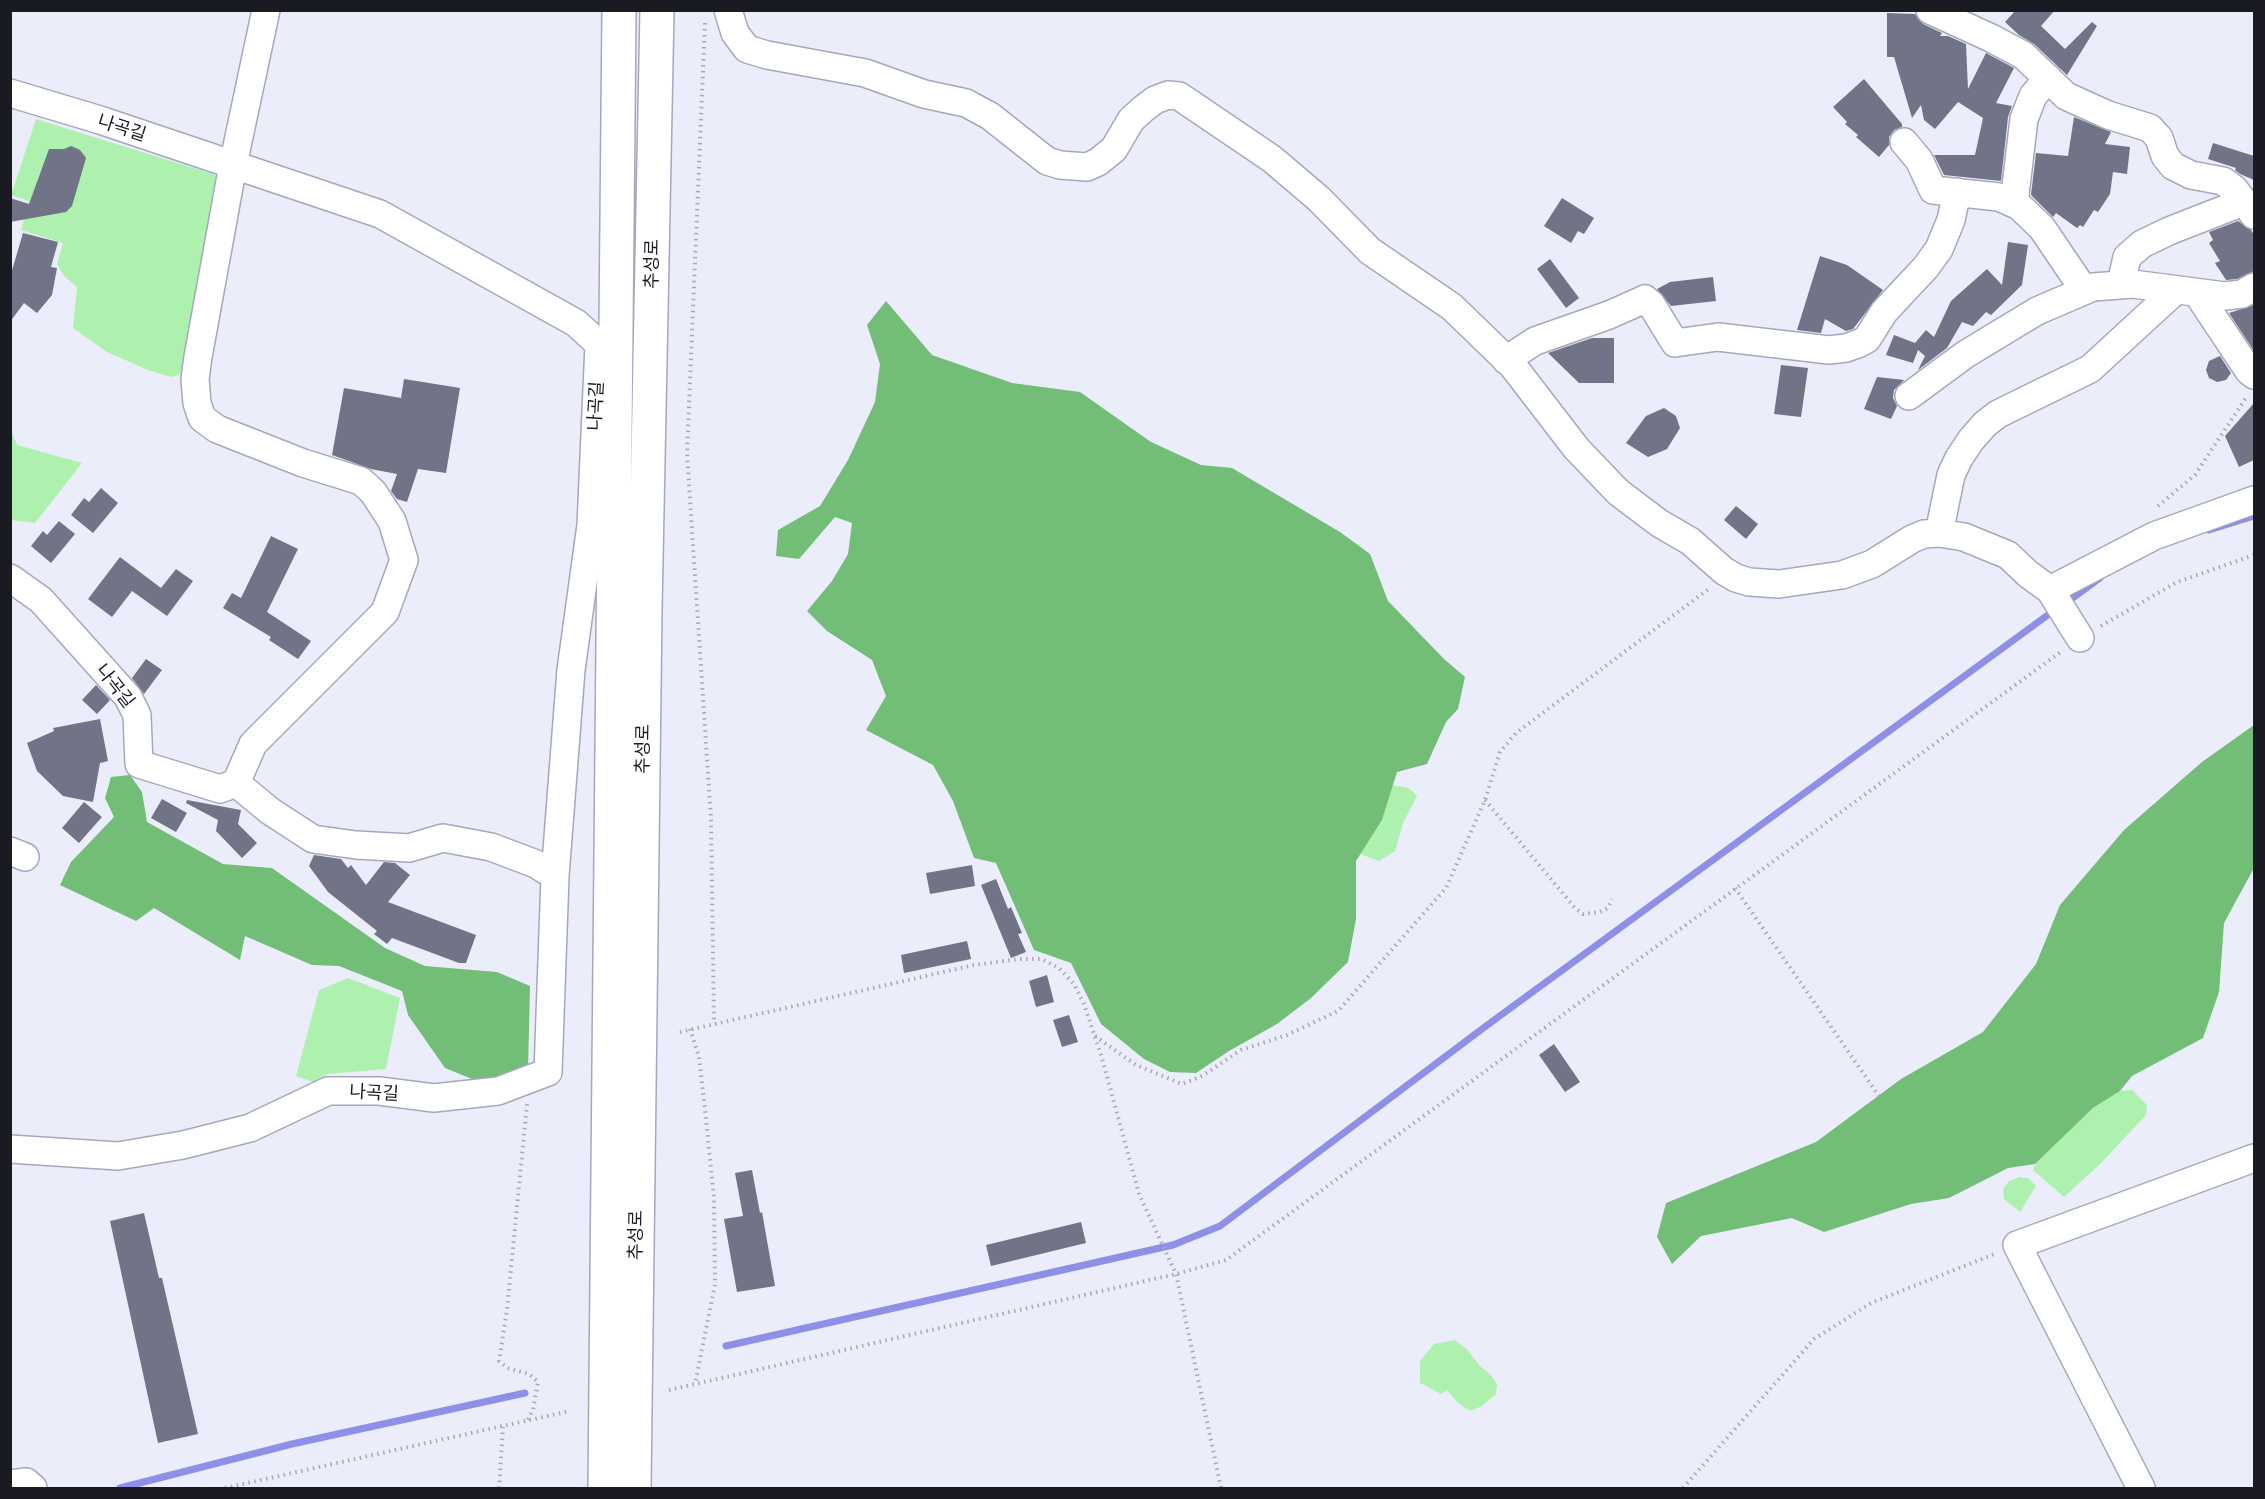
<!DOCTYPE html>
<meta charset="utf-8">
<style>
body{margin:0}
#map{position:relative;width:2265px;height:1499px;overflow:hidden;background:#ecedfb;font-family:"Asap Condensed",sans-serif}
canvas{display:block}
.frame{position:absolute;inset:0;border:12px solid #1a1a22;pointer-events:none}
</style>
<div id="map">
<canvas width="2265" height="1499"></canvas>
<div class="frame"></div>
</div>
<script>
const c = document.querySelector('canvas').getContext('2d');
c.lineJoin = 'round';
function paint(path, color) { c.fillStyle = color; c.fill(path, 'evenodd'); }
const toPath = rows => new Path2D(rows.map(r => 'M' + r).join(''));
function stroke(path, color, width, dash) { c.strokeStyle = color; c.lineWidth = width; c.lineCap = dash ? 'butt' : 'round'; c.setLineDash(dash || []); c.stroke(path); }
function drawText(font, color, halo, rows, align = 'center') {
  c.font = font + ' "Asap Condensed","Noto Sans KR",sans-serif'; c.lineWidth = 4.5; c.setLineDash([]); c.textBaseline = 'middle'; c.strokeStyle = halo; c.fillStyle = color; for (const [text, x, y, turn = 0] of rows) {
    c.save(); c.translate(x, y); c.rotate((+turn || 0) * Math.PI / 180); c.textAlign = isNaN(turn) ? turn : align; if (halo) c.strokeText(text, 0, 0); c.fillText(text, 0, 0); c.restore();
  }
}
paint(toPath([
 [36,119,213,174,221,181,187,372,171,377,148,370,107,352,73,328,77,287,64,276,57,264,63,243,21,230,29,201,11,195],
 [10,427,17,445,82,463,35,523,11,520],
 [1392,785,1409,788,1417,796,1403,823,1395,851,1379,861,1360,854,1382,820],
 [348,978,400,998,386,1069,328,1074,313,1082,296,1076,319,990],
 [2132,1090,2147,1105,2146,1115,2100,1164,2064,1197,2033,1170,2035,1164,2093,1108,2120,1091],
 [2019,1177,2028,1178,2036,1186,2020,1212,2004,1199,2003,1189,2009,1181],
 [1455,1340,1467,1349,1479,1365,1490,1374,1497,1384,1496,1394,1482,1406,1470,1411,1458,1403,1447,1390,1441,1394,1420,1383,1420,1361,1434,1344]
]), '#aef1af');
paint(toPath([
 [886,301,932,355,1012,383,1080,392,1151,442,1201,465,1232,468,1340,532,1370,554,1388,601,1444,659,1465,677,1458,709,1446,722,1427,764,1397,772,1382,820,1356,861,1356,919,1348,962,1311,998,1277,1024,1229,1051,1196,1073,1170,1072,1144,1059,1101,1024,1071,963,1034,950,996,863,974,858,953,801,933,765,866,730,886,696,872,660,827,631,807,611,832,581,848,554,852,523,835,517,799,559,776,556,778,530,820,506,848,460,875,402,880,364,867,325],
 [2254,725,2254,868,2224,923,2219,992,2203,1038,2132,1076,2120,1091,2093,1108,2035,1164,2008,1168,1949,1198,1911,1204,1824,1232,1792,1218,1701,1236,1672,1264,1657,1237,1666,1203,1816,1142,1901,1079,1983,1032,2036,964,2060,905,2124,830,2202,762],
 [130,775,142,792,147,822,223,864,272,868,385,948,425,966,497,972,530,986,528,1069,494,1079,477,1081,445,1068,408,1015,402,991,339,966,312,965,245,936,240,960,154,908,136,921,60,885,71,862,114,817,105,798,111,777]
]), '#72be76');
stroke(toPath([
 [2209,530,2254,516],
 [2066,603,2100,578],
 [726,1346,1173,1245,1220,1226,1486,1026,2056,609],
 [120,1488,292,1444,525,1393]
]), '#8e8fe6', 7);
paint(toPath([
 [2016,10,2055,10,2041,26,2065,49,2092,22,2097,26,2067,75,2034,44,2019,35,2005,22],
 [1887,13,1915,14,1923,24,1942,33,1940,36,1948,36,1966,44,1968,89,1986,53,2014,68,1996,103,2012,106,2008,117,2001,181,1944,175,1934,155,1975,155,1983,118,1958,102,1935,129,1924,120,1921,105,1912,118,1894,57,1887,57],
 [1864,79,1902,124,1902,127,1894,130,1889,137,1889,145,1879,157,1856,137,1858,135,1845,124,1847,122,1833,107],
 [2074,117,2111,132,2105,144,2130,147,2127,174,2113,172,2110,194,2098,212,2094,210,2083,227,2080,225,2077,228,2056,213,2053,217,2031,195,2036,153,2068,156],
 [2213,143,2254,156,2254,180,2240,174,2235,170,2236,168,2208,159],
 [71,146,80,150,86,158,72,206,66,212,10,222,10,198,29,204,49,149,64,149],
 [1562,198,1594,218,1584,234,1578,231,1571,243,1544,226],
 [2238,221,2251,230,2254,235,2254,271,2237,279,2226,280,2215,263,2220,261,2209,243,2213,240,2209,232],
 [23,233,58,242,51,267,57,268,52,295,37,313,24,303,10,322,10,277],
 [2008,242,2028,245,2022,285,1991,315,1986,312,1973,326,1962,322,1947,348,1918,370,1925,356,1918,350,1913,363,1886,355,1894,335,1915,343,1926,330,1934,337,1951,301,1987,269,2002,285],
 [1820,256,1847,265,1883,290,1853,329,1846,331,1825,319,1821,333,1797,330],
 [1550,259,1579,298,1566,308,1537,269],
 [1713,277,1716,301,1671,306,1657,289,1670,282],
 [2254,305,2254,351,2229,313],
 [1592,338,1614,338,1614,383,1579,383,1548,353],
 [2220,356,2231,373,2226,380,2217,382,2209,378,2206,370,2209,361],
 [1781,365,1808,368,1801,417,1774,414],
 [1877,377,1904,380,1894,390,1893,398,1897,406,1891,419,1864,409],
 [404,379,460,388,446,473,418,469,407,502,397,499,391,491,397,474,371,469,332,455,344,388,401,398],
 [2254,403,2254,460,2239,467,2225,436],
 [1664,408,1676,416,1680,428,1667,449,1648,457,1626,443,1646,416],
 [101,488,118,503,93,533,71,515,84,498,89,502],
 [1736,506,1758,524,1746,539,1724,520],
 [59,521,75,534,51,563,31,546,43,531,47,535],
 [271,536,298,549,267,612,311,641,298,659,269,640,271,637,223,608,232,593,241,598],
 [120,557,161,588,176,569,193,581,167,616,132,591,112,617,88,599],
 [146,659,162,670,144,694,132,678],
 [96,685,110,700,97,714,82,700],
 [100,719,108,761,100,763,93,802,63,796,37,771,27,743,54,731,53,728],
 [162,799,187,813,176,832,151,818],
 [187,800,241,810,238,824,257,843,242,858,216,831,218,820,186,803],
 [84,802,102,817,79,843,62,828],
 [314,855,341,859,348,868,351,865,366,885,384,862,395,863,410,875,388,902,476,935,466,963,459,963,392,938,387,944,374,934,377,931,328,892,309,866],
 [972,865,975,886,930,894,926,873],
 [996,879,1008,909,1011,907,1022,933,1018,934,1026,952,1011,958,981,885],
 [967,941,971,959,904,973,901,955],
 [1047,975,1054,1002,1036,1007,1029,981],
 [1069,1015,1078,1042,1062,1047,1053,1020],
 [1554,1044,1580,1082,1565,1092,1539,1055],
 [752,1170,760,1213,762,1212,775,1286,737,1292,724,1219,743,1216,735,1173],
 [144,1213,159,1278,162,1278,198,1434,158,1443,110,1221],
 [1081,1222,1086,1243,991,1266,986,1245]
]), '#717387');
const minor = toPath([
 [728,10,735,33,747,49,767,55,865,73,924,94,966,103,990,116,1047,161,1060,165,1087,167,1098,162,1114,149,1131,120,1143,109,1155,100,1168,95,1179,96,1272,159,1319,199,1370,251,1452,307,1513,366,1576,448,1618,492,1659,523,1690,541,1724,571,1736,578,1749,582,1779,584,1842,575,1872,564,1912,539,1924,534,1939,533,1964,537,2008,555,2028,574,2050,590,2080,638],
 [1930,10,1991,38,2023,55,2066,96,2108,115,2150,128,2159,138,2165,156,2173,166,2191,175,2223,181,2234,189,2254,215],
 [10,93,100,120,380,214,576,323,599,344,591,525,571,670,555,876,548,1072,498,1091,434,1098,379,1091,328,1091,250,1128,183,1145,118,1156,10,1149],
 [1904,142,1919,160,1933,190,1999,197,2019,206,2042,228,2084,290],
 [2014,203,2024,119,2033,96,2048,78],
 [2121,284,2127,257,2142,244,2169,231,2243,202],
 [2197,293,2249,371,2254,375],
 [1506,360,1535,341,1609,315,1645,299,1651,304,1675,343,1718,337,1829,350,1846,348,1860,343,1867,339,1884,312,1926,267,1939,249,1951,220,1957,192],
 [1909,396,1966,354,2037,311,2093,287,2133,284,2225,296,2242,294,2254,287],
 [1939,533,1951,475,1959,458,1971,440,1985,424,1998,414,2090,369,2176,290],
 [10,578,41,600,128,697,137,715,139,764,220,789,236,783,270,811,313,839,356,845,409,848,443,838,491,847,536,864,555,876],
 [2050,590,2154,536,2254,500],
 [236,783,253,744,385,612,404,560,392,521,373,492,361,481,303,463,217,429,202,418,197,403,195,379,198,357,233,165,266,10],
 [10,851,25,857],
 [10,1484,26,1482,33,1488],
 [2141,1488,2017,1245,2254,1158]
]);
const major = toPath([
 [605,1488,619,10],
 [634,1488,645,609,657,10]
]);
stroke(minor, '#a5a7bd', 30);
stroke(major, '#a5a7bd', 36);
stroke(toPath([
 [2239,10,2242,10],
 [705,23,687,454,711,819,714,1023],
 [2158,506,2195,475,2247,396],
 [2101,626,2177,582,2254,555],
 [1485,800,1575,908,1583,914,1600,912,1608,908,1612,899],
 [1735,888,1881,1099],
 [690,1029,699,1057,705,1109,714,1198,715,1284,695,1384],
 [680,1032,974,965,1019,959,1041,959,1059,968,1074,984,1084,1004,1102,1058,1139,1194,1176,1274,1221,1488],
 [1095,1036,1136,1065,1182,1084,1202,1076,1241,1050,1287,1035,1338,1011,1446,888,1485,800,1500,752,1516,733,1710,588],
 [527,1104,507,1310,499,1361,507,1368,529,1374,538,1382,533,1410,527,1421],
 [669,1390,1176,1274,1226,1260,2062,651],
 [225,1488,570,1411],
 [499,1488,503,1427],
 [1683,1488,1814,1339,1871,1303,1997,1253]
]), '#a7a8b4', 4, [1.5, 4.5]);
stroke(minor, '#fff', 27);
stroke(major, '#fff', 33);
drawText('18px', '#1a1a22', '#fff', [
 ["나곡길",122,128,18],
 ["추성로",652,264,-89],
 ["나곡길",596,406,-87],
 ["나곡길",115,686,52],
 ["추성로",643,749,-89],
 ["나곡길",374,1093,3],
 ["추성로",636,1235,-89]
]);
</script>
